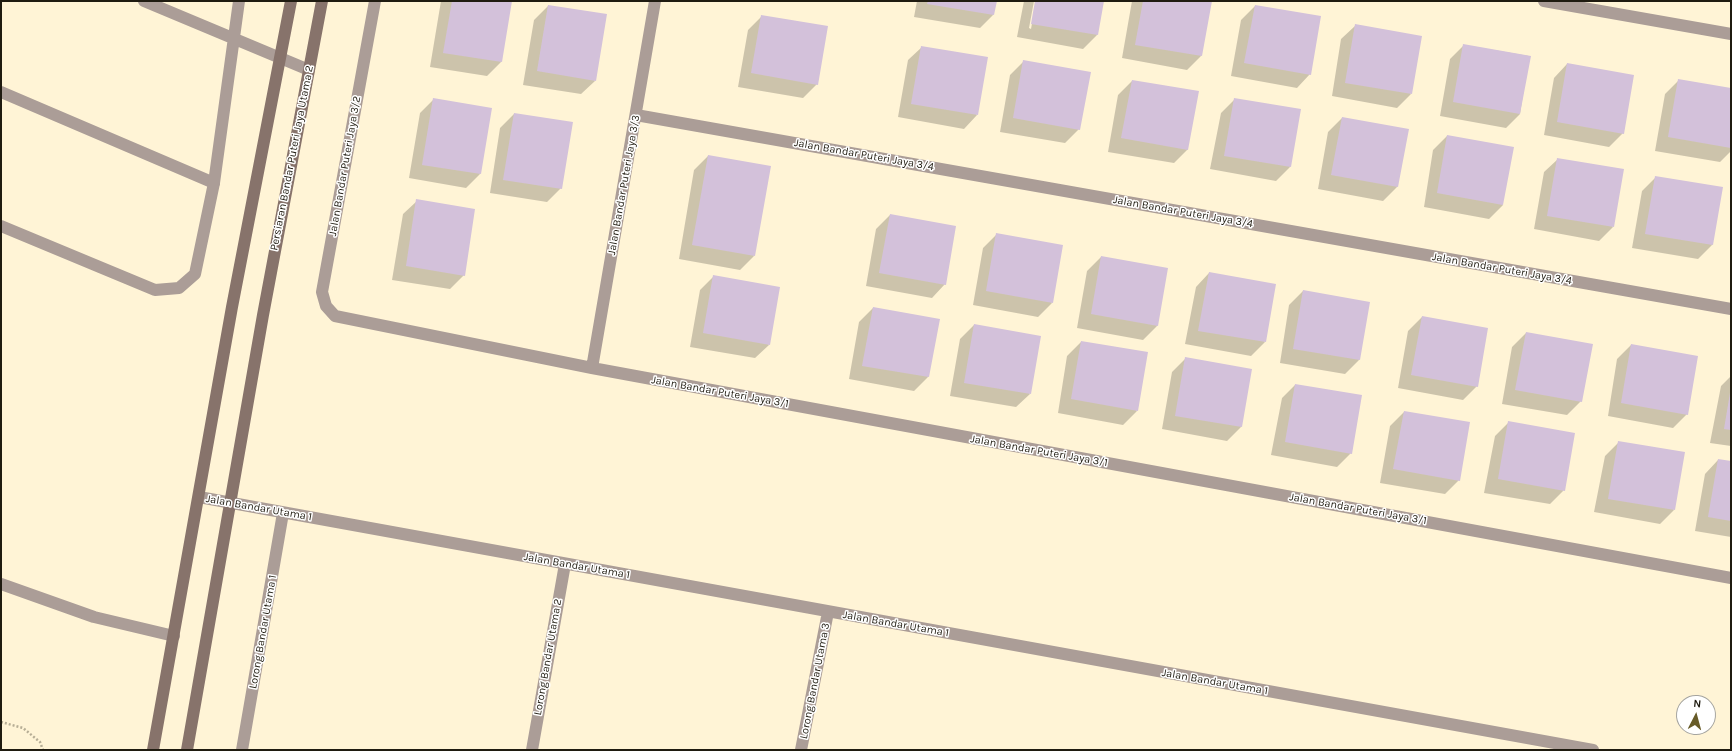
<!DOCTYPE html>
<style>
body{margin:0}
#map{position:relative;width:1732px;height:751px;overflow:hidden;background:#fff4d6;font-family:Karla,sans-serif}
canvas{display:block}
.frame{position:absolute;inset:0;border:2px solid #1f1b10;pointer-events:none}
.north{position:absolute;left:1676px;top:695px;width:40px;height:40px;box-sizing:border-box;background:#fff;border:1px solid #a5a49f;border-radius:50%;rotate:6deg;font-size:11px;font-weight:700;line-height:16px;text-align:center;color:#1f1b10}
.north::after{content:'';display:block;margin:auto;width:14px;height:18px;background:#675b28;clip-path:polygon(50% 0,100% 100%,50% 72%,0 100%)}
</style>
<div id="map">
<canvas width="1732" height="751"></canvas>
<div class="frame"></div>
<div class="north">N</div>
</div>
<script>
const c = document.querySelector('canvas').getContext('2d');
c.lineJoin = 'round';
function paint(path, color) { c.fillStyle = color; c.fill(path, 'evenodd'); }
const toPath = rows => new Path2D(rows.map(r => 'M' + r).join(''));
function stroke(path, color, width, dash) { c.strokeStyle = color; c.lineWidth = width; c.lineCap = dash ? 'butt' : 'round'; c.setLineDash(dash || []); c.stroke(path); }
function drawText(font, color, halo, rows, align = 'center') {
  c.font = font + ' Karla,sans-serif'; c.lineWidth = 3; c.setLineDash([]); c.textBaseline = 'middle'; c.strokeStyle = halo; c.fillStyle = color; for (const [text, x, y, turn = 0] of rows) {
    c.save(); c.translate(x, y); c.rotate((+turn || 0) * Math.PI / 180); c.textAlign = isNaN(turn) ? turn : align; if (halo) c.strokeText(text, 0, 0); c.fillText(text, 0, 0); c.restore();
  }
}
paint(toPath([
 [511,1,501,62,487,76,430,67,441,1],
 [917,1,996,1,993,15,980,28,914,17],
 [1024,1,1034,1,1029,28,1031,29,1036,1,1103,1,1097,35,1083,49,1017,37],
 [1132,1,1211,1,1201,56,1187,70,1122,58],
 [548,6,595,81,581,94,523,85,534,20],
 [1255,6,1310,74,1297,88,1231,76,1241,20],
 [762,16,817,84,803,98,738,87,748,30],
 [1355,26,1411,94,1397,108,1332,96,1341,39],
 [1464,45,1529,56,1520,114,1506,128,1440,116,1450,59],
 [922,47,977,115,964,129,898,117,908,60],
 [1024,61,1079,129,1065,143,1000,132,1010,75],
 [1567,64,1623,133,1609,147,1544,135,1554,78],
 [1679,80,1731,89,1731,151,1720,162,1655,151,1665,94],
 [1132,81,1188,149,1174,163,1108,152,1118,95],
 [434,99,491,109,480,174,466,188,409,178,420,113],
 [1235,99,1300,110,1290,167,1276,181,1210,169,1221,113],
 [514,114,561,188,547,202,490,193,500,128],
 [1342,118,1408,130,1397,187,1383,201,1318,189,1328,132],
 [1447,136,1503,205,1489,219,1424,207,1433,150],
 [708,156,754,256,740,270,679,259,694,170],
 [1558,159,1613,227,1599,241,1534,229,1544,172],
 [1656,177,1721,188,1712,245,1698,259,1632,248,1642,191],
 [417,201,464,275,450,289,392,280,403,214],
 [890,215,945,284,932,298,866,286,876,229],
 [997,234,1052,303,1038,317,973,305,983,248],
 [1101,257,1167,269,1157,326,1143,340,1077,328,1087,271],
 [1209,273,1265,342,1251,356,1185,344,1196,287],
 [714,276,769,345,755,358,690,347,700,290],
 [1303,291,1369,303,1359,360,1345,374,1280,363,1289,305],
 [873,308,939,320,928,377,914,391,849,379,859,322],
 [1422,317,1477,386,1463,400,1398,388,1408,331],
 [974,325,1030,394,1016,407,950,396,960,339],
 [1526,333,1581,401,1567,415,1502,404,1512,347],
 [1081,342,1137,411,1123,425,1058,413,1067,356],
 [1631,345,1687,414,1673,428,1608,416,1617,359],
 [1186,358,1251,370,1241,427,1227,441,1162,429,1172,372],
 [1731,376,1731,446,1710,443,1721,386],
 [1295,385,1351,453,1337,467,1271,455,1282,398],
 [1404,412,1459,480,1445,494,1380,483,1390,426],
 [1509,422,1564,490,1550,504,1484,493,1495,436],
 [1619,442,1674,510,1660,524,1594,512,1605,456],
 [1718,460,1731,462,1731,537,1695,531,1705,474]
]), '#0003');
paint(toPath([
 [452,1,512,1,502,62,443,53],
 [928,1,997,1,994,15,927,4],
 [1035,1,1104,1,1098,35,1031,24],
 [1143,1,1212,1,1202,56,1135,45],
 [548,5,607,14,596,81,537,71],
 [1255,5,1321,16,1311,75,1244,63],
 [761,15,828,26,818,85,751,73],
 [1355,24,1422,36,1412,94,1345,83],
 [1463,44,1531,56,1520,114,1453,102],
 [921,46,988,57,978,115,911,104],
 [1023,60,1091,72,1080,130,1013,118],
 [1567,63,1634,75,1624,134,1557,122],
 [1678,79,1731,88,1731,148,1668,137],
 [1132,80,1199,91,1188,150,1121,138],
 [433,98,492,108,481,174,422,165],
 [1234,98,1301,109,1291,167,1224,156],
 [514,113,573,122,562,189,503,180],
 [1342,117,1409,129,1398,187,1331,175],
 [1447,135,1514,147,1503,205,1437,193],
 [708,155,771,166,755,256,692,245],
 [1557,158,1624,169,1614,227,1547,216],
 [1655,176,1723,187,1713,245,1645,234],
 [416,199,475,209,465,276,406,266],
 [890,214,956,226,946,285,879,273],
 [996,233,1063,245,1053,303,986,291],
 [1101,256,1168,268,1158,326,1091,314],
 [1209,272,1276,284,1266,342,1198,331],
 [713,275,780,287,770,345,703,333],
 [1303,290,1370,302,1360,360,1293,349],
 [873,307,940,319,929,377,862,366],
 [1422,316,1488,328,1478,387,1411,375],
 [974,324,1041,336,1031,394,964,383],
 [1526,332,1593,344,1582,402,1515,390],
 [1081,341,1148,352,1138,411,1071,399],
 [1631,344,1698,356,1688,415,1621,403],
 [1185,357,1252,369,1242,427,1175,416],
 [1295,384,1362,395,1352,454,1285,442],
 [1730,393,1731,393,1731,430,1724,429],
 [1404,411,1470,422,1460,481,1393,469],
 [1508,421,1575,433,1565,491,1498,479],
 [1618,441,1685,452,1675,510,1608,499],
 [1718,459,1731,461,1731,521,1708,517]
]), '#d3c1da');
stroke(toPath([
 [1,722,23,728,40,742,43,750]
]), '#b7ae96', 2.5, [2, 2]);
stroke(toPath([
 [1,92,214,183]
]), '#ab9d97', 12);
stroke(toPath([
 [144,1,309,70],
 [375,1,322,292,326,306,335,316,592,368,1731,578],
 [1544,1,1731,34],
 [636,115,1731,309],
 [1,226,155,290,179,288,195,274,214,183,239,1],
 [592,368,655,1],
 [199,497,1593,750],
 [1,584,94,617,174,636],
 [242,750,283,513],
 [532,750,565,564],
 [801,750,828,612]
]), '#ab9d97', 12);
stroke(toPath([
 [153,750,232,307,291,1],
 [187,750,263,315,322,1]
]), '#87736b', 12);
drawText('11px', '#1f1b10', '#fff', [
 ["Jalan Bandar Puteri Jaya 3/4",864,155,10],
 ["Persiaran Bandar Puteri Jaya Utama 2",292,158,-79],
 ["Jalan Bandar Puteri Jaya 3/2",345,166,-80],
 ["Jalan Bandar Puteri Jaya 3/3",624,185,-80],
 ["Jalan Bandar Puteri Jaya 3/4",1183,212,10],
 ["Jalan Bandar Puteri Jaya 3/4",1502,269,10],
 ["Jalan Bandar Puteri Jaya 3/1",720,392,10],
 ["Jalan Bandar Puteri Jaya 3/1",1039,451,10],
 ["Jalan Bandar Utama 1",259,508,10],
 ["Jalan Bandar Puteri Jaya 3/1",1358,509,10],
 ["Jalan Bandar Utama 1",577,566,10],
 ["Jalan Bandar Utama 1",896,624,10],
 ["Lorong Bandar Utama 1",263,632,-80],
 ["Lorong Bandar Utama 2",548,657,-80],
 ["Lorong Bandar Utama 3",815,681,-79],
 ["Jalan Bandar Utama 1",1215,682,10]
]);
</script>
